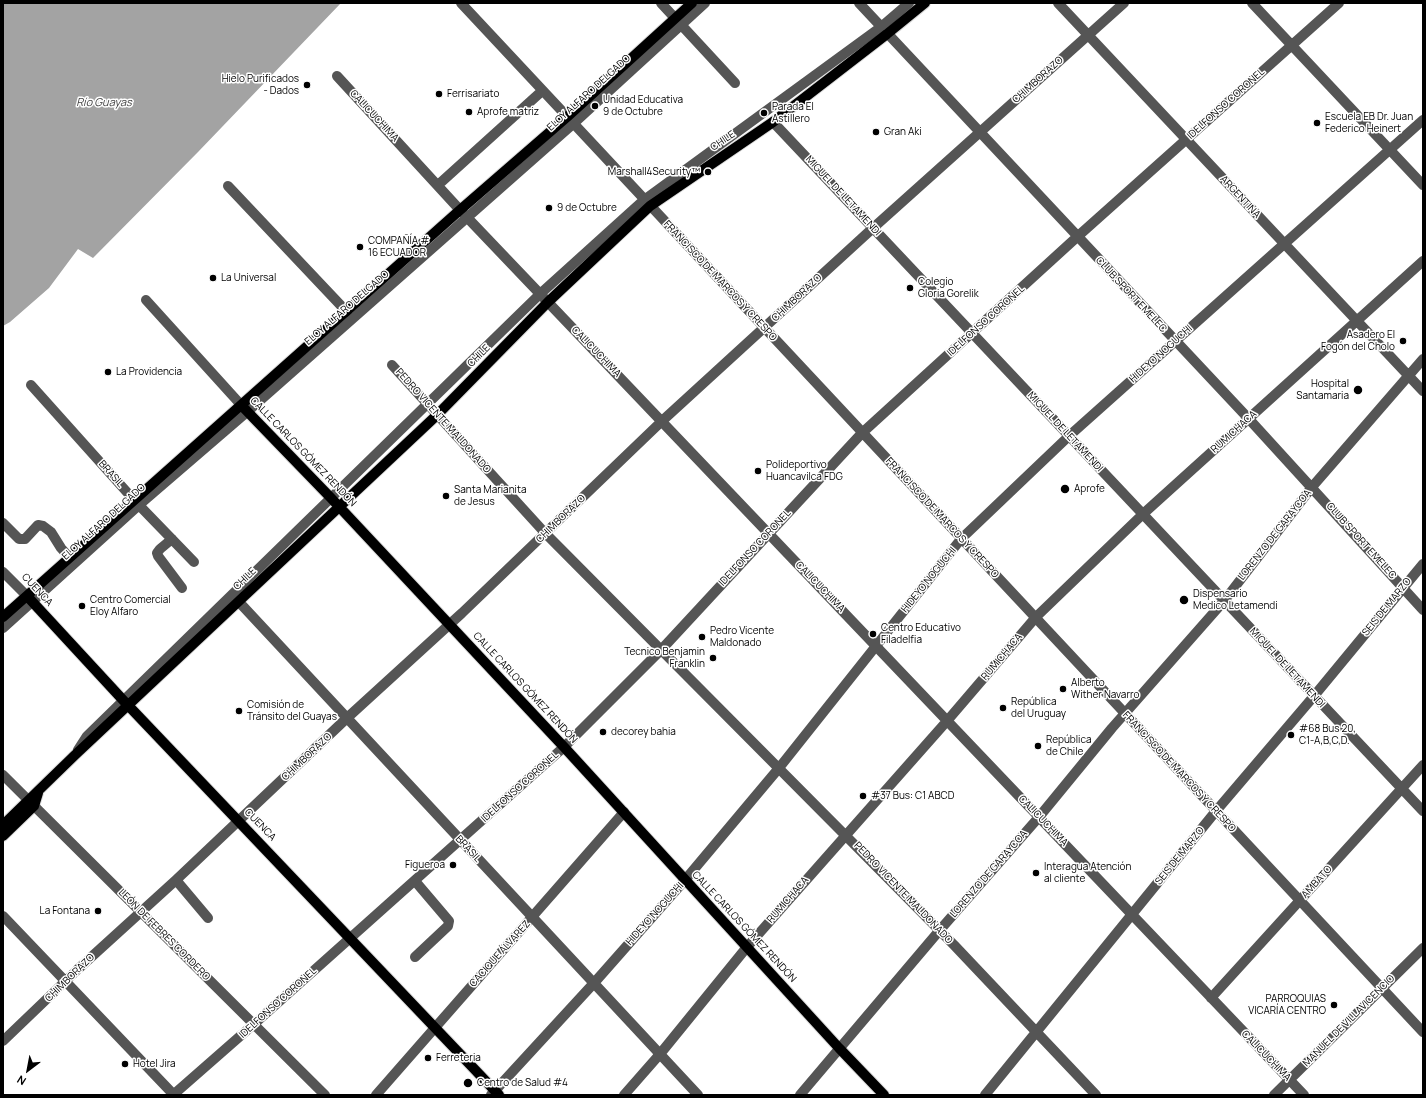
<!DOCTYPE html>
<meta charset="utf-8">
<style>
body{margin:0}
#map{position:relative;width:1426px;height:1098px;overflow:hidden;background:#fff;font-family:Manrope,sans-serif}
canvas{display:block}
.frame{position:absolute;inset:0;border:4px solid #000;pointer-events:none}
.north{position:absolute;left:8px;top:1050px;width:40px;height:40px;-webkit-text-stroke:3px #fff;paint-order:stroke;rotate:212deg;font-size:11px;font-weight:700;line-height:16px;text-align:center;color:#000}
.north::after{content:'';display:block;margin:auto;width:14px;height:18px;background:#000;clip-path:polygon(50% 0,100% 100%,50% 72%,0 100%)}
</style>
<div id="map">
<canvas width="1426" height="1098"></canvas>
<div class="frame"></div>
<div class="north">N</div>
</div>
<script>
const c = document.querySelector('canvas').getContext('2d');
c.lineJoin = 'round';
function paint(path, color) { c.fillStyle = color; c.fill(path, 'evenodd'); }
const toPath = rows => new Path2D(rows.map(r => 'M' + r).join(''));
function stroke(path, color, width, dash) { c.strokeStyle = color; c.lineWidth = width; c.lineCap = dash ? 'butt' : 'round'; c.setLineDash(dash || []); c.stroke(path); }
function drawText(font, color, halo, rows, align = 'center') {
  c.font = font + ' Manrope,sans-serif'; c.lineWidth = 3; c.setLineDash([]); c.textBaseline = 'middle'; c.strokeStyle = halo; c.fillStyle = color; for (const [text, x, y, turn = 0] of rows) {
    c.save(); c.translate(x, y); c.rotate((+turn || 0) * Math.PI / 180); c.textAlign = isNaN(turn) ? turn : align; if (halo) c.strokeText(text, 0, 0); c.fillText(text, 0, 0); c.restore();
  }
}
paint(toPath([
 [3,3,341,3,198,152,93,258,78,249,49,288,10,322,3,326]
]), '#a3a3a3');
const major = toPath([
 [242,406,331,498,564,747,839,1048,884,1095],
 [27,596,123,700,499,1095],
 [3,617,460,210,567,117,692,3],
 [3,825,75,755,437,415,548,302,650,206,773,122,887,34,925,3],
 [3,836,34,806,38,793]
]);
stroke(major, '#dbdbdb', 12);
stroke(toPath([
 [461,3,1423,1032],
 [661,3,735,83],
 [859,3,1248,418,1423,610],
 [1058,3,1423,391],
 [1252,3,1423,185],
 [337,76,460,210,1304,1095],
 [773,122,1423,811],
 [438,185,542,91],
 [228,186,347,312],
 [146,300,242,406],
 [392,365,545,533,845,835,954,945,1096,1095],
 [31,385,134,500,194,562],
 [3,523,19,539,25,539,38,525,43,526,51,532,61,548,69,557],
 [172,539,160,549,157,553,158,556,182,588],
 [3,572,27,596],
 [239,602,698,1095],
 [3,628,139,505,247,412,573,124,705,3],
 [78,750,87,736,540,294,644,200,881,27,909,3],
 [3,775,325,1095],
 [176,880,208,918],
 [415,881,449,921,448,926,415,957],
 [3,916,174,1095],
 [1211,998,1423,765],
 [3,1041,77,970,176,880,347,718,462,613,662,421,873,228,1124,3],
 [173,1095,254,1024,564,747,661,650,862,433,1077,237,1339,3],
 [376,1095,624,812],
 [491,1095,594,983,685,880,779,768,961,539,1069,436,1423,120],
 [624,1095,660,1054,747,947,947,721,1036,617,1143,514,1423,261],
 [800,1095,939,931,1039,817,1112,728,1224,601,1312,487,1423,359],
 [985,1095,1216,811,1314,696,1423,564],
 [1274,1095,1423,948]
]), '#555', 10);
stroke(major, '#000', 10);
for (const [x, y, r, color] of [
 [307,85,4,"#000"],
 [439,94,4,"#000"],
 [595,106,4,"#000"],
 [469,112,4,"#000"],
 [764,113,4,"#000"],
 [1317,123,4,"#000"],
 [876,132,4,"#000"],
 [708,172,4,"#000"],
 [549,208,4,"#000"],
 [360,247,4,"#000"],
 [213,278,4,"#000"],
 [910,288,4,"#000"],
 [1403,341,4,"#000"],
 [108,372,4,"#000"],
 [1358,390,5,"#000"],
 [758,471,4,"#000"],
 [1065,489,5,"#000"],
 [446,496,4,"#000"],
 [1184,600,5,"#000"],
 [82,606,4,"#000"],
 [873,634,4,"#000"],
 [702,637,4,"#000"],
 [713,658,4,"#000"],
 [1063,689,4,"#000"],
 [1003,708,4,"#000"],
 [239,711,4,"#000"],
 [603,732,4,"#000"],
 [1291,735,4,"#000"],
 [1038,746,4,"#000"],
 [863,796,4,"#000"],
 [453,865,4,"#000"],
 [1036,873,4,"#000"],
 [98,911,4,"#000"],
 [1334,1005,4,"#000"],
 [428,1058,4,"#000"],
 [125,1064,4,"#000"],
 [468,1083,5,"#000"]
]) { const dot = new Path2D(); dot.arc(x, y, r, 0, 2 * Math.PI); c.fillStyle = color; c.fill(dot); stroke(dot, '#fff', 1.5); }
drawText('10px', '#000', '#fff', [
 ["Hielo Purificados",299,79,"right"],
 ["- Dados",299,91,"right"],
 ["Ferrisariato",447,94],
 ["Unidad Educativa",603,100],
 ["9 de Octubre",603,112],
 ["Parada El",772,107],
 ["Astillero",772,119],
 ["Aprofe matriz",477,112],
 ["Escuela EB Dr. Juan",1325,117],
 ["Federico Heinert",1325,129],
 ["Gran Aki",884,132],
 ["Marshall4Security™",700,172,"right"],
 ["9 de Octubre",557,208],
 ["COMPAÑÍA #",368,241],
 ["16 ECUADOR",368,253],
 ["La Universal",221,278],
 ["Colegio",918,282],
 ["Gloria Gorelik",918,294],
 ["Asadero El",1395,335,"right"],
 ["Fogón del Cholo",1395,347,"right"],
 ["La Providencia",116,372],
 ["Hospital",1349,384,"right"],
 ["Santamaria",1349,396,"right"],
 ["Polideportivo",766,465],
 ["Huancavilca FDG",766,477],
 ["Aprofe",1074,489],
 ["Santa Marianita",454,490],
 ["de Jesus",454,502],
 ["Dispensario",1193,594],
 ["Medico Letamendi",1193,606],
 ["Centro Comercial",90,600],
 ["Eloy Alfaro",90,612],
 ["Centro Educativo",881,628],
 ["Filadelfia",881,640],
 ["Pedro Vicente",710,631],
 ["Maldonado",710,643],
 ["Tecnico Benjamin",705,652,"right"],
 ["Franklin",705,664,"right"],
 ["Alberto",1071,683],
 ["Wither Navarro",1071,695],
 ["República",1011,702],
 ["del Uruguay",1011,714],
 ["Comisión de",247,705],
 ["Tránsito del Guayas",247,717],
 ["#68 Bus 20,",1299,729],
 ["C1-A,B,C,D.",1299,741],
 ["decorey bahia",611,732],
 ["República",1046,740],
 ["de Chile",1046,752],
 ["#37 Bus: C1 ABCD",871,796],
 ["Figueroa",445,865,"right"],
 ["Interagua Atención",1044,867],
 ["al cliente",1044,879],
 ["La Fontana",90,911,"right"],
 ["PARROQUIAS",1326,999,"right"],
 ["VICARÍA CENTRO",1326,1011,"right"],
 ["Ferreteria",436,1058],
 ["Hotel Jira",133,1064],
 ["Centro de Salud #4",477,1083]
], 'left');
drawText('10px', '#000', '#fff', [
 ["CHIMBORAZO",1038,80,-42],
 ["ELOY ALFARO DELGADO",589,93,-42],
 ["IDELFONSO CORONEL",1226,104,-42],
 ["CALICUCHIMA",374,116,47],
 ["CHILE",723,141,-34],
 ["MIGUEL DE LETAMENDI",843,196,47],
 ["ARGENTINA",1240,197,47],
 ["FRANCISCO DE MARCOS Y CRESPO",720,281,47],
 ["CLUB SPORT EMELEC",1131,295,47],
 ["CHIMBORAZO",797,298,-43],
 ["ELOY ALFARO DELGADO",347,308,-41],
 ["IDELFONSO CORONEL",986,321,-42],
 ["CALICUCHIMA",596,352,46],
 ["HIDEYO NOGUCHI",1161,354,-42],
 ["CHILE",479,356,-45],
 ["PEDRO VICENTE MALDONADO",443,421,48],
 ["MIGUEL DE LETAMENDI",1065,432,47],
 ["RUMICHACA",1234,432,-42],
 ["CALLE CARLOS GÓMEZ RENDÓN",303,452,46],
 ["BRASIL",111,474,48],
 ["FRANCISCO DE MARCOS Y CRESPO",942,518,47],
 ["CHIMBORAZO",561,519,-44],
 ["ELOY ALFARO DELGADO",104,522,-42],
 ["LORENZO DE GARAYCOA",1275,535,-52],
 ["CLUB SPORT EMELEC",1361,541,48],
 ["IDELFONSO CORONEL",755,548,-47],
 ["CHILE",245,579,-44],
 ["HIDEYO NOGUCHI",929,580,-51],
 ["CALICUCHIMA",820,587,46],
 ["CUENCA",37,590,47],
 ["SEIS DE MARZO",1387,607,-51],
 ["RUMICHACA",1002,657,-50],
 ["MIGUEL DE LETAMENDI",1287,668,47],
 ["CALLE CARLOS GÓMEZ RENDÓN",525,688,47],
 ["CHIMBORAZO",307,757,-43],
 ["FRANCISCO DE MARCOS Y CRESPO",1179,772,47],
 ["IDELFONSO CORONEL",520,787,-42],
 ["CALICUCHIMA",1043,821,46],
 ["CUENCA",260,825,46],
 ["BRASIL",468,849,47],
 ["SEIS DE MARZO",1180,856,-51],
 ["LORENZO DE GARAYCOA",989,874,-49],
 ["AMBATO",1317,882,-48],
 ["PEDRO VICENTE MALDONADO",903,893,46],
 ["RUMICHACA",788,900,-49],
 ["HIDEYO NOGUCHI",655,914,-48],
 ["CALLE CARLOS GÓMEZ RENDÓN",744,927,47],
 ["LEÓN DE FEBRES CORDERO",164,935,45],
 ["CACIQUE ÁLVAREZ",500,954,-48],
 ["CHIMBORAZO",70,978,-44],
 ["IDELFONSO CORONEL",278,1003,-42],
 ["MANUEL DE VILLAVICENCIO",1349,1021,-45],
 ["CALICUCHIMA",1266,1056,46]
]);
drawText('italic 11px', '#444', '#fff', [
 ["Río Guayas",104,103]
]);
</script>
